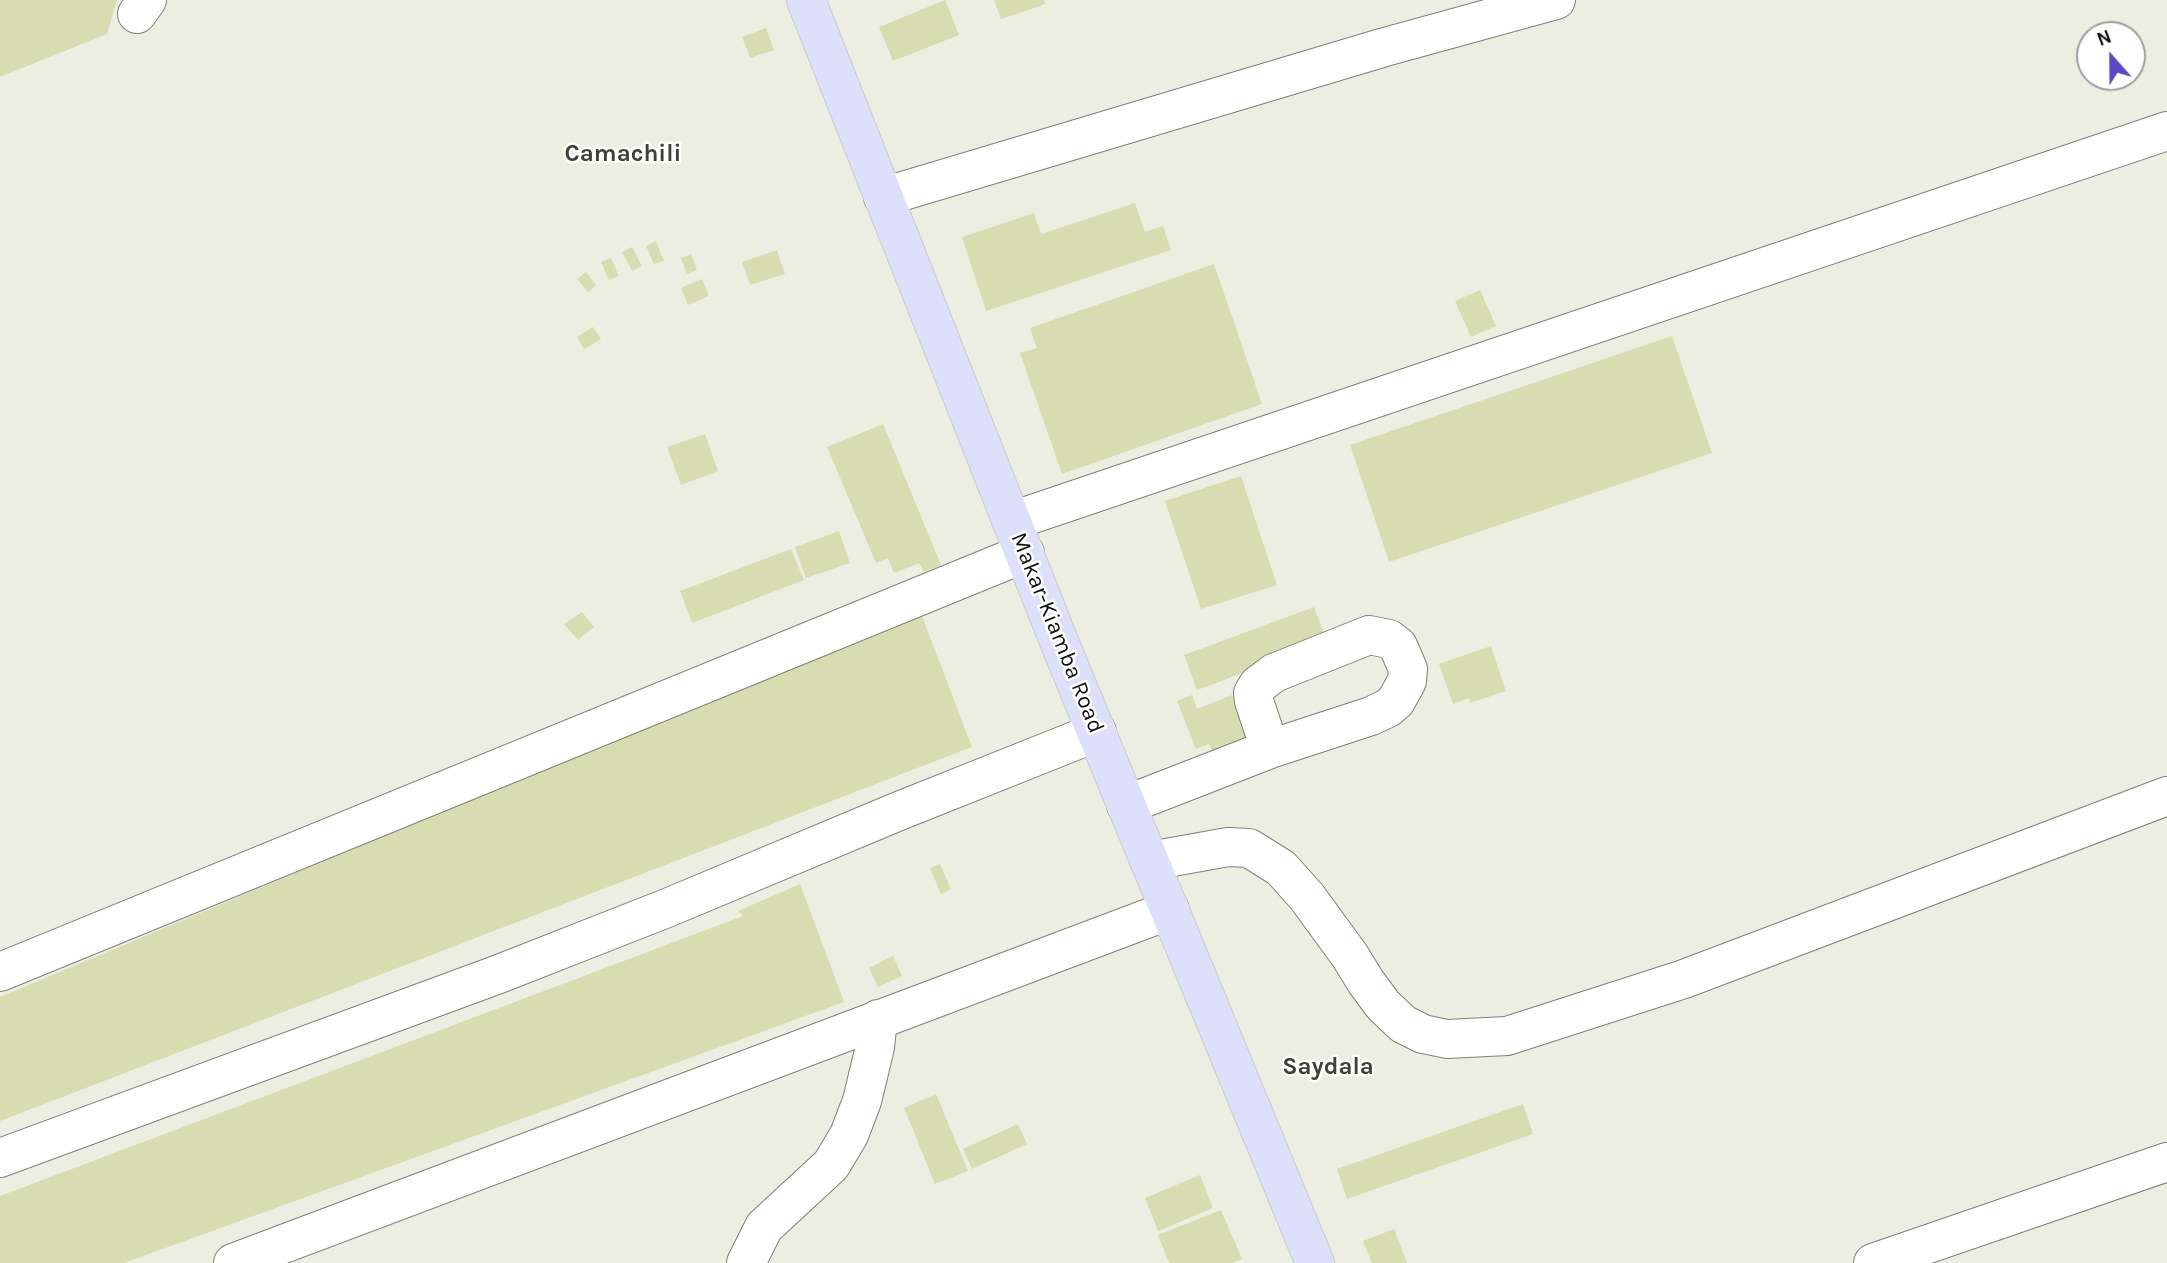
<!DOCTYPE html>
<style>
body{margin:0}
#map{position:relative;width:2167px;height:1263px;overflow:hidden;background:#eceee2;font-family:Karla,sans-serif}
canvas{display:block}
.north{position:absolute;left:2076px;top:21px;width:70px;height:70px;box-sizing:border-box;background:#fff;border:2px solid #9f9f9e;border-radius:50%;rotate:339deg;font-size:19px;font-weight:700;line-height:28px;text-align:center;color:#0f100c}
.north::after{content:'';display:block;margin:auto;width:24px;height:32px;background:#5a49c1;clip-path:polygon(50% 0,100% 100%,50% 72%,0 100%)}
</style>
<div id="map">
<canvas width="2167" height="1263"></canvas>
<div class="north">N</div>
</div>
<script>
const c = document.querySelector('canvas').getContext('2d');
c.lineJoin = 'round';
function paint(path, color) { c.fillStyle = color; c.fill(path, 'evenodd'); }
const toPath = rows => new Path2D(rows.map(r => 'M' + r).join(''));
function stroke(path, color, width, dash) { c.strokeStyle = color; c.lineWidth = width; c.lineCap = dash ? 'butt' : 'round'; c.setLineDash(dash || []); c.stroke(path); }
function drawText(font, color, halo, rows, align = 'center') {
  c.font = font + ' Karla,sans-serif'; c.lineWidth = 5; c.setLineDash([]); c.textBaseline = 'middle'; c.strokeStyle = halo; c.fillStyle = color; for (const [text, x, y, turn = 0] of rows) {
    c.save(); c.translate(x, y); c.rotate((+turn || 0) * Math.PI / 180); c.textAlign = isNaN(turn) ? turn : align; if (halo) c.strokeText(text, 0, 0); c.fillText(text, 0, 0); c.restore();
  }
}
paint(toPath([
 [0,0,117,0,107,34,0,77],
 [945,0,959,35,893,61,879,27],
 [994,0,1044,0,1046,4,1001,19],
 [766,28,774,50,750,58,742,37],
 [1135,203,1145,232,1163,226,1171,250,986,311,962,237,1034,213,1041,234],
 [656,241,664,261,654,264,646,246],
 [632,247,642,266,632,271,622,252],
 [777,250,785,274,750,285,742,262],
 [691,254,697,270,687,274,681,258],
 [611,258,619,276,609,280,601,262],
 [1214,264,1262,404,1062,474,1020,353,1037,348,1030,328],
 [586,272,596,285,588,292,577,279],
 [702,279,709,296,688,305,681,288],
 [1480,290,1496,326,1471,337,1455,301],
 [593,327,601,339,584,349,577,337],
 [1672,336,1712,453,1389,562,1350,445],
 [883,424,941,565,924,572,919,563,894,573,888,558,876,563,827,447],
 [705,434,718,471,681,485,667,447],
 [1241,476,1277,585,1201,609,1165,501],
 [839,531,850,563,806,578,795,547],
 [791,549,804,580,692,623,680,591],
 [1314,607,1327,642,1197,690,1184,655],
 [920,611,972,747,0,1121,0,997],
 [582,612,594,627,578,640,564,624],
 [1491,646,1506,691,1470,703,1469,698,1453,704,1439,664],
 [1192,695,1197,709,1232,695,1249,740,1213,754,1209,744,1196,749,1177,701],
 [940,864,951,889,941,894,930,868],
 [800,884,844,1002,124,1263,0,1263,0,1196,743,916,738,911],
 [893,956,902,976,878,987,869,968],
 [936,1094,968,1171,935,1184,904,1108],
 [1523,1104,1533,1134,1347,1199,1337,1169],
 [1018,1124,1027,1144,972,1169,963,1149],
 [1200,1175,1213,1208,1158,1231,1145,1198],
 [1221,1210,1242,1259,1232,1263,1169,1263,1158,1235],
 [1394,1229,1407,1263,1372,1263,1363,1241]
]), '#d7ddb1');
const minor = toPath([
 [137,14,147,0],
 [883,197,1385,47,1556,0],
 [1012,521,2167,131],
 [1126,805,1270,749,1371,716,1388,708,1396,701,1407,681,1408,669,1398,646,1389,639,1369,635,1274,673,1258,685,1253,693,1254,701,1270,749],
 [1150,861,1228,847,1249,848,1281,868,1307,897,1350,956,1366,982,1383,1005,1403,1024,1423,1034,1447,1039,1507,1036,1684,979,2167,796],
 [0,972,1025,553],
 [0,1158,499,974,667,908,899,811,1097,732],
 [233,1263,1170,910],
 [746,1263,764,1227,831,1165,849,1135,862,1101,875,1047,878,1019],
 [1873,1263,2167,1162]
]);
const major = toPath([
 [806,0,1058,639,1315,1263]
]);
stroke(minor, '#7f8175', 40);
stroke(major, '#cacaca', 40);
stroke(minor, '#fff', 38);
stroke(major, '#dedffb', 38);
drawText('23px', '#0f100c', '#fff', [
 ["Makar-Kiamba Road",1057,633,68]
]);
drawText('bold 24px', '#3f4036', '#fff', [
 ["Camachili",623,154],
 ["Saydala",1328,1067]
]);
</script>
